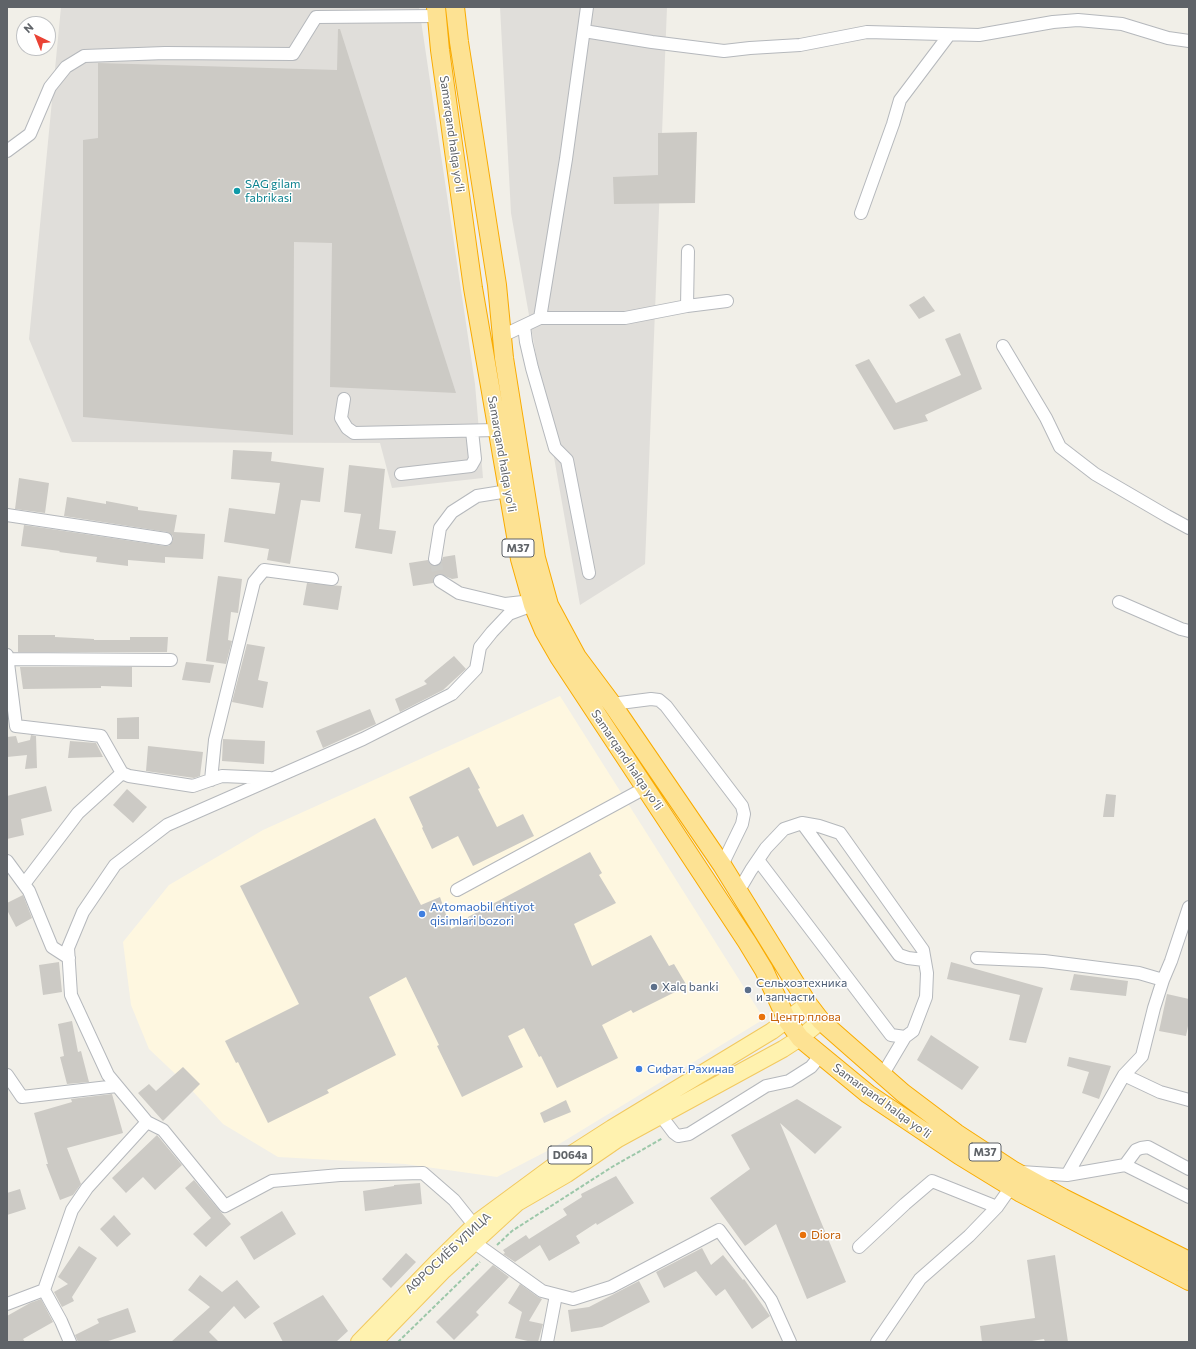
<!DOCTYPE html>
<meta charset="utf-8">
<style>
body{margin:0}
#map{position:relative;width:1196px;height:1349px;overflow:hidden;background:#f1efe8;font-family:Commissioner,sans-serif}
canvas{display:block}
.frame{position:absolute;inset:0;border:8px solid #5f6368;pointer-events:none}
.north{position:absolute;left:16px;top:16px;width:40px;height:40px;box-sizing:border-box;background:#fff;border:1px solid #bfc1c3;border-radius:50%;rotate:317deg;font-size:11px;font-weight:700;line-height:16px;text-align:center;color:#5f6368}
.north::after{content:'';display:block;margin:auto;width:14px;height:18px;background:#ea4335;clip-path:polygon(50% 0,100% 100%,50% 72%,0 100%)}
</style>
<div id="map">
<canvas width="1196" height="1349"></canvas>
<div class="frame"></div>
<div class="north">N</div>
</div>
<script>
const c = document.querySelector('canvas').getContext('2d');
c.lineJoin = 'round';
function paint(path, color) { c.fillStyle = color; c.fill(path, 'evenodd'); }
const toPath = rows => new Path2D(rows.map(r => 'M' + r).join(''));
function stroke(path, color, width, dash) { c.strokeStyle = color; c.lineWidth = width; c.lineCap = dash ? 'butt' : 'round'; c.setLineDash(dash || []); c.stroke(path); }
function drawText(font, color, halo, rows, align = 'center') {
  c.font = font + ' Commissioner,sans-serif'; c.lineWidth = 3; c.setLineDash([]); c.textBaseline = 'middle'; c.strokeStyle = halo; c.fillStyle = color; for (const [text, x, y, turn = 0] of rows) {
    c.save(); c.translate(x, y); c.rotate((+turn || 0) * Math.PI / 180); c.textAlign = isNaN(turn) ? turn : align; if (halo) c.strokeText(text, 0, 0); c.fillText(text, 0, 0); c.restore();
  }
}
paint(toPath([
 [560,696,764,1019,551,1149,497,1177,405,1164,278,1157,223,1124,186,1084,149,1049,131,1005,123,942,169,885,263,830]
]), '#fef7e0');
paint(toPath([
 [61,7,419,7,475,384,483,478,392,488,380,443,72,442,29,339],
 [500,7,667,7,645,564,580,605,511,213]
]), '#e0deda');
paint(toPath([
 [338,29,340,29,456,393,330,387,332,243,294,242,293,435,83,417,83,140,98,138,98,63,337,70],
 [697,132,695,203,614,204,613,177,658,175,658,133],
 [924,296,935,311,919,319,909,305],
 [960,333,982,389,925,415,928,421,894,430,855,365,869,359,896,403,961,375,945,339],
 [233,450,272,452,271,461,324,468,320,502,301,500,290,564,267,560,269,549,224,542,229,508,275,514,280,483,231,479],
 [349,465,385,469,379,529,396,531,392,554,355,548,361,514,344,512],
 [19,478,49,483,45,513,15,509],
 [67,497,106,504,106,501,138,507,138,510,177,515,174,532,205,534,203,559,165,557,165,563,128,560,128,566,96,562,97,557,59,552,60,551,21,546,24,525,165,546,169,546,173,540,173,536,167,532,64,516],
 [455,555,458,578,452,579,440,574,434,577,433,583,413,586,409,563,428,560,431,565,437,566,441,563,443,557],
 [218,576,242,579,238,613,231,612,228,640,232,641,226,664,206,661],
 [307,583,342,586,338,610,303,605],
 [18,635,55,635,55,637,94,639,94,640,130,640,130,637,168,637,167,652,18,652],
 [247,644,265,647,258,680,268,682,263,708,232,702],
 [454,656,466,669,443,690,400,712,395,699,427,684,424,681],
 [186,662,214,665,210,683,182,680],
 [20,667,132,667,132,687,101,686,101,688,23,689],
 [370,709,376,724,323,748,316,731],
 [139,717,139,739,117,739,117,718],
 [31,735,36,736,37,768,25,769,27,755,7,757,7,737,16,736,18,743,30,740],
 [223,739,265,741,264,764,222,761],
 [70,741,96,743,103,757,68,758],
 [148,746,203,752,200,776,194,778,146,771],
 [469,767,480,788,478,789,497,827,523,814,534,836,473,866,458,836,432,849,422,828,423,827,409,797],
 [46,786,52,811,21,819,24,835,7,839,7,796],
 [127,789,147,807,133,823,113,805],
 [1106,794,1116,795,1114,817,1103,817],
 [375,818,421,905,440,897,451,929,469,920,468,917,590,852,602,873,599,875,616,903,574,924,592,966,651,935,669,966,674,964,687,986,633,1013,631,1010,602,1025,618,1058,557,1088,541,1056,539,1057,524,1028,508,1036,523,1067,462,1097,437,1046,439,1045,406,977,369,997,396,1055,327,1090,329,1093,268,1123,238,1062,236,1063,225,1041,299,1004,240,886],
 [23,895,32,918,16,927,7,910,7,903],
 [59,962,62,992,43,995,39,965],
 [951,962,1043,988,1026,1043,1009,1040,1020,995,947,979],
 [1074,974,1128,981,1126,996,1070,990],
 [1167,994,1189,999,1189,1021,1186,1036,1159,1031],
 [72,1021,78,1052,81,1051,89,1082,67,1084,60,1057,64,1056,58,1024],
 [931,1035,979,1067,962,1090,917,1060],
 [1069,1057,1111,1066,1099,1099,1082,1093,1089,1072,1067,1066],
 [183,1067,200,1084,163,1121,138,1093,149,1084,156,1091],
 [112,1094,123,1133,67,1148,81,1184,73,1195,60,1200,46,1164,48,1164,34,1113,72,1102,71,1099],
 [797,1099,842,1127,815,1154,780,1123,846,1282,807,1299,776,1224,745,1246,710,1198,750,1169,731,1135],
 [566,1100,571,1112,544,1123,540,1113],
 [157,1135,182,1165,155,1190,143,1177,126,1193,112,1178],
 [616,1176,634,1203,597,1225,596,1223,576,1236,580,1243,549,1261,540,1245,515,1262,503,1254,505,1253,503,1250,526,1235,529,1239,567,1215,563,1209,582,1197,581,1194],
 [194,1180,231,1224,206,1247,193,1234,211,1218,185,1188],
 [420,1183,422,1204,365,1211,363,1191,394,1186,394,1185],
 [20,1189,26,1209,7,1215,7,1193],
 [282,1211,296,1234,254,1260,240,1237],
 [114,1215,131,1234,117,1247,100,1229],
 [79,1246,97,1258,72,1297,74,1301,62,1307,54,1292,68,1284,58,1277],
 [702,1248,711,1265,723,1255,743,1280,744,1279,770,1316,752,1329,725,1289,716,1296,696,1271,664,1288,656,1272],
 [406,1253,416,1262,391,1288,382,1279],
 [1055,1255,1068,1342,1045,1342,1044,1339,1026,1342,982,1342,980,1326,1035,1318,1027,1260],
 [493,1265,509,1277,476,1312,479,1315,454,1340,436,1322],
 [200,1275,222,1292,237,1280,260,1307,245,1319,234,1306,209,1332,219,1342,171,1342,210,1307,188,1290],
 [639,1281,650,1302,602,1327,571,1332,568,1310,589,1307],
 [520,1284,538,1297,542,1299,529,1321,543,1324,538,1342,532,1342,515,1338,522,1312,508,1303],
 [323,1295,348,1331,336,1342,283,1342,273,1323],
 [41,1299,53,1322,23,1339,25,1342,7,1342,7,1316,30,1303],
 [128,1308,136,1332,105,1342,78,1342,75,1335,99,1323,97,1319]
]), '#cccac5');
stroke(toPath([
 [435,559,440,581]
]), '#ccccc8', 12, [12, 6]);
const minor = toPath([
 [584,31,652,42,724,51,750,48,800,45,867,32,979,35,1053,22,1078,20,1122,24,1168,38,1189,41],
 [7,151,30,134,50,87,66,67,84,56,165,53,293,54,316,17,437,16],
 [861,213,893,124,900,100,949,35],
 [687,306,688,251],
 [540,318,625,318,687,306,727,301],
 [524,326,526,342,532,368,555,448,567,460,589,573],
 [502,336,540,318,566,159,587,7],
 [1003,346,1046,418,1060,447,1095,474,1167,516,1189,528],
 [344,399,341,418,347,428,354,433,497,430],
 [401,474,471,466,475,459,472,431],
 [7,515,166,539],
 [435,559,440,528,452,512,477,496,508,491],
 [440,581,459,593,505,604,532,601],
 [1119,602,1181,629,1189,631],
 [7,655,16,726,101,736,122,773,129,776,193,786,222,776,270,778],
 [8,659,171,660],
 [612,704,651,699,659,700,666,706,742,806,744,814,742,824,722,865],
 [211,780,215,740,254,582,264,570,332,579],
 [802,823,899,955,908,958,924,960],
 [7,861,29,891,52,947,69,958],
 [24,884,78,813,122,773],
 [457,890,645,788],
 [738,892,751,870,766,848,784,829,802,823,819,826,840,833,923,950,927,973,926,997,913,1031,905,1037,891,1035,758,860],
 [977,958,1044,961,1139,973,1163,980,1154,1008,1142,1056,1124,1075,1067,1175],
 [1163,980,1171,961,1189,907],
 [883,1074,905,1037],
 [7,1075,22,1097,117,1086],
 [1124,1075,1160,1092,1189,1100],
 [661,1116,674,1133,678,1136,689,1134,766,1086,789,1081,811,1067,820,1056],
 [1125,1165,1136,1150,1141,1148,1148,1147,1189,1169],
 [1021,1172,1067,1175,1125,1165,1189,1197],
 [474,1225,454,1200,423,1173,340,1175,272,1181,225,1206,163,1130,147,1122,108,1075,71,995,68,948,83,912,115,865,167,825,363,739,452,694,476,669,480,647,492,632,509,614,533,605],
 [475,1243,542,1291,573,1299,611,1287,719,1230,771,1300,790,1342],
 [859,1247,905,1204,932,1181,997,1207],
 [44,1290,61,1321,70,1342],
 [7,1304,44,1290,72,1210,87,1188,147,1122],
 [547,1342,556,1295],
 [877,1342,920,1279,969,1236,997,1207,1011,1187]
]);
const major = toPath([
 [359,1342,437,1262,479,1221,559,1162,612,1128,772,1031,808,1004],
 [374,1342,444,1270,517,1203,567,1174,618,1139,783,1049,800,1038,821,1021]
]);
const highway = toPath([
 [436,7,440,50,473,288,520,559,533,605,544,631,559,657,747,942,764,970,787,1020,800,1038,868,1094,959,1155,1021,1193,1189,1281],
 [455,7,459,42,497,285,504,358,536,558,549,605,577,657,612,704,722,865,808,1004,821,1021,903,1093,956,1133,1014,1171,1063,1198,1189,1261]
]);
stroke(minor, '#b5b8bc', 14);
stroke(major, '#f2c960', 18);
stroke(highway, '#f9ab00', 20);
stroke(toPath([
 [497,1245,512,1231,612,1167,663,1138],
 [398,1342,480,1262]
]), '#9cc7a9', 2, [4, 2]);
stroke(minor, '#fff', 12);
stroke(major, '#fff2af', 16);
stroke(highway, '#fde293', 18);
for (const [x, y, r, color] of [
 [237,191,4,"#0f9aa8"],
 [422,914,4,"#3f7fe0"],
 [654,987,4,"#5c6f8a"],
 [748,990,4,"#5c6f8a"],
 [762,1017,4,"#e8710a"],
 [639,1069,4,"#3f7fe0"],
 [803,1235,4,"#e8710a"]
]) { const dot = new Path2D(); dot.arc(x, y, r, 0, 2 * Math.PI); c.fillStyle = color; c.fill(dot); stroke(dot, '#fff', 1.5); }
for (const [x, y, w] of [
 [518,548,32],
 [985,1152,32],
 [570,1155,44]
]) { const box = new Path2D(); box.roundRect(x - w / 2, y - 9, w, 18, 3); c.fillStyle = '#fff'; c.fill(box); stroke(box, '#5f6368', 1); }
drawText('bold 11px', '#5f6368', null, [
 ["M37",518,548],
 ["M37",985,1152],
 ["D064a",570,1155]
]);
drawText('12px', '#5f6368', '#fff', [
 ["Samarqand halqa yoʻli",452,134,82],
 ["Samarqand halqa yoʻli",502,454,80],
 ["Samarqand halqa yoʻli",627,760,56],
 ["Samarqand halqa yoʻli",882,1101,36],
 ["АФРОСИЁБ УЛИЦА",448,1253,-43]
]);
drawText('12px', '#0d838f', '#fff', [
 ["SAG gilam",245,184],
 ["fabrikasi",245,198]
], 'left');
drawText('12px', '#366cbe', '#fff', [
 ["Avtomaobil ehtiyot",430,907],
 ["qisimlari bozori",430,921],
 ["Сифат. Рахинав",647,1069]
], 'left');
drawText('12px', '#4e5e75', '#fff', [
 ["Сельхозтехника",756,983],
 ["и запчасти",756,997],
 ["Xalq banki",662,987]
], 'left');
drawText('12px', '#c56008', '#fff', [
 ["Центр плова",770,1017],
 ["Diora",811,1235]
], 'left');
</script>
